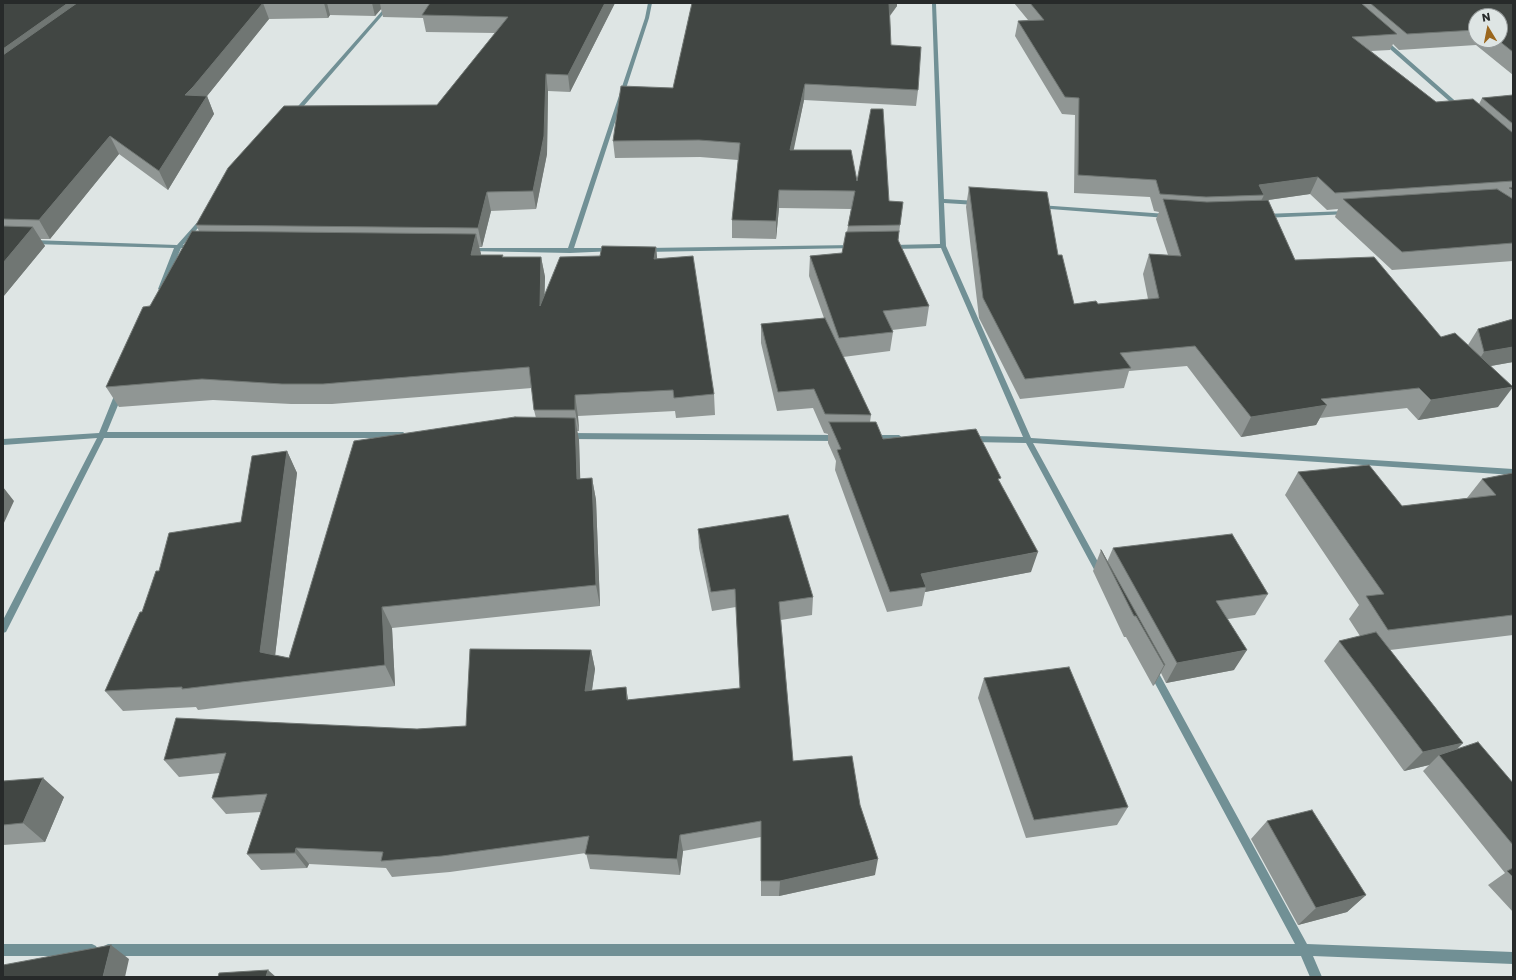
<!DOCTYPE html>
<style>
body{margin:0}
#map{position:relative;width:1516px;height:980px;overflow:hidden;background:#dee5e4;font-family:Poppins,sans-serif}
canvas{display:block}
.frame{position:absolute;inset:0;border:4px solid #272a2a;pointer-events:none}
.north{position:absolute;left:1468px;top:8px;width:40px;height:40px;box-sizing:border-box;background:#dee5e4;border:1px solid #959a9a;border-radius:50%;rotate:350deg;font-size:11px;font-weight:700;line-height:16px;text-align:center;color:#272a2a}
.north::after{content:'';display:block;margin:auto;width:14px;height:18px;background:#9b671e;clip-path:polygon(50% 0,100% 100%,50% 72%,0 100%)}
</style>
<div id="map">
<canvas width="1516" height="980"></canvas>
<div class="frame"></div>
<div class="north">N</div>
</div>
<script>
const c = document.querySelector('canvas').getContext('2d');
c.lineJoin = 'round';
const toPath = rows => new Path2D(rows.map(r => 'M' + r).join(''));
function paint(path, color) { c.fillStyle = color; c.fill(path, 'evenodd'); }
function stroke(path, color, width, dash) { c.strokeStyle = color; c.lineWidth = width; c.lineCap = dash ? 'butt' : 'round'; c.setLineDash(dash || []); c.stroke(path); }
paint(toPath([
 [389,3,393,3,296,115,292,115,292,113,389,3],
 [648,3,652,3,649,18,574,248,612,248,615,250,614,251,570,253,468,251,468,249,470,248,568,248,645,18,648,3],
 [925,3,953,3,951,4,936,4,944,199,977,201,980,203,977,205,944,203,946,246,1031,438,1513,469,1513,475,1033,443,1104,573,1103,575,1097,575,1026,443,971,442,967,439,971,436,1023,437,941,248,892,249,889,247,892,245,940,244,932,4,925,3],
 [1382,40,1386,40,1461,106,1461,108,1457,108,1382,42,1382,40],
 [1039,205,1167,214,1170,216,1167,218,1037,208,1036,207,1039,205],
 [1347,211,1349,212,1349,214,1264,218,1261,216,1264,214,1347,211],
 [204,216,207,218,206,219,183,245,194,245,197,247,194,249,181,248,164,289,161,291,158,289,174,248,32,244,29,242,32,240,177,245,202,217,204,216],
 [854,245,856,246,856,248,646,252,643,250,646,248,854,245],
 [116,391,122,391,123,393,107,432,403,432,407,435,403,438,104,438,6,632,3,633,3,620,97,438,3,445,3,439,99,433,116,391],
 [569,433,837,435,841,438,837,441,569,439,565,436,569,433],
 [873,435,899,435,903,438,899,441,873,441,869,438,873,435],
 [1153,667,1156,668,1307,944,1513,952,1513,964,1313,956,1322,977,1310,977,1301,956,108,956,104,954,102,950,104,946,108,944,1295,944,1150,674,1148,671,1150,668,1153,667],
 [3,944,92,944,96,946,98,950,96,954,92,956,3,956,3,944]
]), '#719095');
paint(toPath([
 [3,3,615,3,570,92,548,91,547,154,536,209,491,211,482,247,479,247,481,254,480,255,503,255,503,257,541,257,545,277,544,294,600,256,656,247,657,259,714,394,715,415,676,418,675,411,578,416,579,431,577,431,579,440,580,479,592,478,596,500,600,606,392,628,395,686,198,710,196,707,123,711,105,691,142,612,159,571,241,522,287,451,297,473,275,655,289,658,536,418,534,410,532,388,332,404,291,404,213,400,119,407,106,387,150,306,199,231,196,225,437,105,495,33,426,32,423,18,383,17,381,9,375,16,330,15,328,18,269,19,207,96,214,114,168,190,119,154,50,239,40,239,45,246,3,297],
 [692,3,897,3,897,6,890,16,891,45,918,90,916,106,804,100,793,150,857,181,889,201,903,202,898,241,929,306,926,326,892,330,893,332,890,351,843,357,871,415,870,422,883,439,1000,482,1031,572,925,592,922,606,887,612,835,470,836,461,828,443,828,434,824,433,813,408,777,411,761,343,761,324,824,318,809,276,810,256,842,253,847,232,848,226,851,209,779,208,776,239,732,238,732,220,738,160,700,157,615,158,613,141,673,88],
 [1014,3,1513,3,1513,75,1476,45,1399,50,1393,44,1390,50,1371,51,1436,102,1479,104,1482,98,1513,95,1513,261,1392,270,1335,217,1338,209,1327,210,1310,194,1268,200,1295,260,1441,337,1468,345,1478,329,1512,319,1513,317,1513,362,1491,366,1498,407,1418,420,1407,408,1320,418,1316,425,1241,437,1187,366,1129,371,1124,388,1020,399,979,318,966,207,969,187,1058,255,1074,304,1098,304,1148,299,1143,274,1149,254,1168,255,1156,219,1159,212,1154,211,1150,197,1074,193,1075,115,1062,114,1015,36,1018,21,1028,20],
 [1476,16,1500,40,1476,40],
 [1298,472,1402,506,1467,498,1482,479,1513,473,1513,635,1390,650,1463,743,1456,750,1513,783,1513,912,1488,885,1505,873,1423,771,1429,765,1404,771,1324,661,1339,641,1360,636,1349,619,1359,605,1285,495],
 [698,529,813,597,812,615,781,620,793,761,860,805,875,875,779,896,761,896,761,837,683,851,680,875,590,869,586,853,450,872,392,877,386,868,309,864,307,868,261,870,247,854,261,812,226,814,212,798,220,773,179,777,164,760,417,729,466,726,591,650,595,669,592,691,628,700,740,689,736,607,712,611,699,548],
 [1113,548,1268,594,1255,615,1228,619,1234,670,1166,683,1161,673,1154,685,1153,686,1126,637,1124,637,1093,571,1101,550,1107,562],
 [984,678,1128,807,1117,825,1026,838,978,698],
 [3,781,64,797,45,842,3,845],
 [1267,821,1366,895,1347,912,1298,925,1251,839]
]), '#909694');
paint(toPath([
 [68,3,97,3,3,73,3,49],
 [263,3,269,19,207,96,214,114,168,190,159,171,185,95],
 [324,3,327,3,330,15,328,18],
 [372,3,380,3,381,9,375,16],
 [605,3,615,3,570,92,568,75],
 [889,3,897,3,897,6,887,19],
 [546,74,548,91,547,154,536,209,533,191],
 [805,84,804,100,790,168,790,150],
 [110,136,119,154,50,239,39,220],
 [1318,177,1310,194,1261,201,1264,195,1259,185],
 [779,190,779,208,776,239,776,221],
 [487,192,491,211,482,247,478,228],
 [33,227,45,246,3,297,3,263],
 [476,234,481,254,476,275,471,255],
 [656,247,658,267,654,259],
 [541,257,545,277,544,326,540,306],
 [1513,347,1513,362,1473,369,1484,352],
 [1513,387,1498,407,1418,420,1431,400],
 [575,395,578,416,579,431,575,410],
 [1327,405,1316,425,1241,437,1251,417],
 [575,418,579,440,581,501,577,479],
 [287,451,297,473,273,673,260,652],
 [592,478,596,500,600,606,596,585],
 [3,487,14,501,3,525],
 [1038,552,1031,572,925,592,926,587,921,574],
 [382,607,392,628,395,686,385,665],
 [591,650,595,669,589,709,585,691],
 [1247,650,1234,670,1166,683,1177,663],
 [1164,665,1165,665,1154,685,1153,686],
 [626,687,629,705,627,700],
 [1463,743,1444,761,1439,755,1429,765,1404,771,1423,752],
 [43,778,64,797,45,842,23,823],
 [680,835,683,851,680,875,677,859],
 [296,848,309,864,307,868,295,853],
 [878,859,875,875,779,896,780,881],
 [1366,895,1347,912,1298,925,1316,908],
 [111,945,129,959,125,977,103,977],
 [268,970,276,977,266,977]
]), '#707673');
const building = toPath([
 [3,3,68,3,3,49,3,3],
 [77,3,263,3,193,87,185,95,207,96,159,171,110,136,39,220,3,219,3,55,77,3],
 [430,3,605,3,568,75,546,74,544,136,533,191,487,192,478,228,196,225,228,168,284,106,437,105,508,17,422,15,430,3],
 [692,3,889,3,891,45,921,47,918,90,805,84,790,150,851,150,857,181,871,109,883,109,889,201,903,202,900,225,848,226,855,191,779,190,776,221,732,220,740,143,699,140,613,141,621,86,673,88,692,3],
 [1030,3,1361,3,1397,34,1352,37,1436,102,1473,99,1513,133,1513,181,1335,193,1318,177,1259,185,1264,195,1206,197,1160,194,1156,180,1078,175,1079,98,1065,97,1018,21,1044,20,1030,3],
 [1370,3,1513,3,1513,52,1498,40,1500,40,1500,16,1476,16,1476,30,1407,34,1370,3],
 [1513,95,1513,124,1482,98,1513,95],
 [969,187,1047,192,1058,255,1062,255,1074,304,1096,301,1098,304,1159,298,1149,254,1181,256,1163,199,1207,202,1268,200,1295,260,1374,257,1441,337,1455,333,1513,387,1431,400,1419,388,1321,399,1327,405,1251,417,1195,346,1120,353,1131,368,1025,379,983,298,969,187],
 [1513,187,1513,190,1509,188,1513,187],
 [1497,189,1513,199,1513,243,1402,252,1343,199,1497,189],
 [3,226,33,227,3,263,3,226],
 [192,231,476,234,471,255,503,255,502,257,541,257,540,306,560,257,600,256,602,246,656,247,654,259,693,256,714,394,674,398,673,390,575,395,575,410,534,410,529,367,323,384,282,384,202,379,106,387,143,307,150,306,192,231],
 [899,231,898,240,929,306,883,311,893,332,839,338,810,256,842,253,846,232,899,231],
 [825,318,871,415,825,414,814,389,778,392,761,324,825,318],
 [1513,319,1513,347,1484,352,1478,329,1513,319],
 [515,417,575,418,577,479,592,478,596,585,382,607,385,665,182,689,182,687,105,691,140,612,142,612,156,571,159,571,169,533,241,522,252,456,287,451,260,652,289,658,354,441,515,417],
 [829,422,876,422,883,439,976,429,1001,478,998,479,1038,552,921,574,926,587,890,592,837,450,841,449,829,422],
 [1369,465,1402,506,1496,495,1482,479,1513,473,1513,615,1388,630,1366,596,1384,594,1298,472,1369,465],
 [788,515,813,597,779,602,793,761,852,756,860,805,878,859,780,881,761,881,761,821,680,835,677,859,585,854,589,836,442,856,381,861,383,852,296,848,295,853,247,854,267,794,212,798,226,753,164,760,176,718,417,729,466,726,470,649,591,650,585,691,626,687,627,700,740,688,735,589,711,592,698,529,788,515],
 [1232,534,1268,594,1216,601,1247,650,1177,663,1113,548,1232,534],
 [1101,550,1165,665,1164,665,1136,616,1134,616,1101,550],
 [1376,632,1463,743,1423,752,1339,641,1376,632],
 [1069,667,1128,807,1034,820,984,678,1069,667],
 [1478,742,1513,783,1513,845,1439,755,1478,742],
 [43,778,23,823,3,825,3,781,43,778],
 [1312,810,1366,895,1316,908,1267,821,1312,810],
 [1513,868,1513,877,1507,871,1513,868],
 [111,945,103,977,3,977,3,965,111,945],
 [268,970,266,977,218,977,219,973,268,970]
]);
paint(building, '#414643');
stroke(building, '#707673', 1);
</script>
